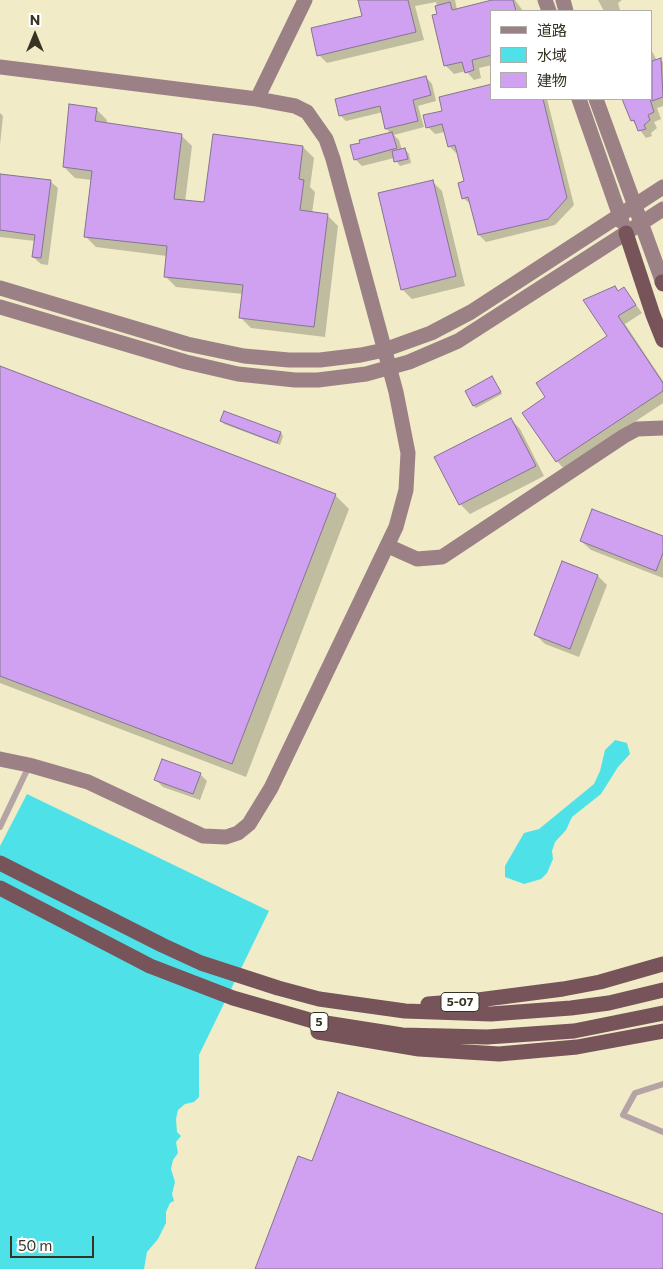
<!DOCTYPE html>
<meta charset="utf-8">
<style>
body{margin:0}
#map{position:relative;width:663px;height:1269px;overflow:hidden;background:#f1ebc7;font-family:Commissioner,"Noto Sans JP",sans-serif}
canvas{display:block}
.legend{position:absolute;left:490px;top:10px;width:162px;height:90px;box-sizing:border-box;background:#fff;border:1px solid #afaea8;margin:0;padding:6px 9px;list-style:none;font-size:15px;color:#373426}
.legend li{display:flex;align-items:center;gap:10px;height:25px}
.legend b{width:25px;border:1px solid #afaea8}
.north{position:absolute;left:10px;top:10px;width:50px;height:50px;-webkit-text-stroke:4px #fff;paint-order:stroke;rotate:0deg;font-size:14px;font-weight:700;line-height:20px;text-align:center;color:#373426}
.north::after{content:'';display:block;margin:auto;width:18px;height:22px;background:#373426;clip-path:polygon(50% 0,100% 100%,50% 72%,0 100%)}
.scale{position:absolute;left:10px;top:1236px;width:84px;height:22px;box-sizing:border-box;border:2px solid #373426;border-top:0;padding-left:6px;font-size:15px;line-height:18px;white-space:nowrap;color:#373426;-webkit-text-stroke:4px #fff;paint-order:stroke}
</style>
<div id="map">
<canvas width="663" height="1269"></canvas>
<ul class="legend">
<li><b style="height:6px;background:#9b8185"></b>道路</li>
<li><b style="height:14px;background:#4ee2e8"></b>水域</li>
<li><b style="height:14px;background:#d0a0f1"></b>建物</li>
</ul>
<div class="north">N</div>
<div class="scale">50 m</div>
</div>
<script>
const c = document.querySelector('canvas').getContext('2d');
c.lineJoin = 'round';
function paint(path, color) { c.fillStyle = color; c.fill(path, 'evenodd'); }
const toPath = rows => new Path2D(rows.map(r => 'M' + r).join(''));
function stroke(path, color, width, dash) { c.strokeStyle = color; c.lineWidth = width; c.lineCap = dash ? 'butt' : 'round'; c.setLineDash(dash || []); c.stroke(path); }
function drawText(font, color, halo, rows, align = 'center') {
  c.font = font + ' Commissioner,sans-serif'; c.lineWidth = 4.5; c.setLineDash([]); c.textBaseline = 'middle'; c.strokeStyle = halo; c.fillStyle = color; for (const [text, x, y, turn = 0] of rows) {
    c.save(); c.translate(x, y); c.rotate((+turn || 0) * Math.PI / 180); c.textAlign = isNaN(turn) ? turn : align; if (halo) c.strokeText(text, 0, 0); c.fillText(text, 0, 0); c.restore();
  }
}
paint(toPath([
 [615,740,627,743,630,754,618,767,601,794,572,817,566,830,555,842,552,851,553,859,547,873,541,879,524,884,505,877,505,866,524,833,539,829,594,784,600,771,605,750],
 [27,794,269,911,199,1055,199,1097,194,1102,185,1104,178,1110,176,1119,177,1132,181,1136,176,1142,178,1153,173,1160,171,1169,175,1182,172,1194,174,1201,170,1203,166,1212,166,1223,158,1239,147,1252,144,1269,0,1269,0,846]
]), '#4ee2e8');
paint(toPath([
 [359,0,455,0,457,10,498,0,515,0,523,11,492,11,492,65,479,68,481,78,474,80,466,71,454,74,446,66,433,16,439,14,436,2,415,6,424,40,327,63,319,55,364,17],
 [598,0,622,0,618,3,620,10,604,11],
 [652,51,657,61,661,60,663,62,663,106,657,108,661,119,654,122,657,128,651,133,652,136,646,138,632,120,624,99,652,99],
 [426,77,432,84,436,101,418,106,424,127,394,135,399,140,402,150,405,149,409,154,411,163,400,166,394,158,362,166,355,159,391,133,386,129,383,112,346,121,340,115],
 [492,99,547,99,574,205,555,225,486,242,479,235,472,205,463,198,466,182,459,152,456,153,449,146,445,132,435,134,428,127],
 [96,109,107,120,106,124,181,135,192,146,185,202,205,204,303,147,314,158,310,187,315,192,312,213,327,215,338,226,325,337,251,328,240,317,243,294,176,287,165,276,167,256,96,247,85,236,92,180,75,178,64,167],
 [0,113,3,116,0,145],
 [0,175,50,181,58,188,48,265,41,264,33,257,35,241,0,237],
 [432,181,442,191,465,286,412,299,402,289],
 [624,288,642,313,625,324,663,381,663,403,564,469,557,461,547,398,609,336,619,292],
 [0,367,335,495,349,509,246,777,0,683],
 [494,380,502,394,476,408,474,406],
 [225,412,281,433,283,436,280,445,224,424,222,421],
 [511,419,520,429,544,476,470,514,460,504],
 [663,537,663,578,591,550,581,541],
 [563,562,598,576,607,585,579,657,545,644,535,634],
 [200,774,207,781,200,800,163,787,156,780]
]), '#0003');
const building = toPath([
 [358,0,408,0,416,32,317,56,311,28,362,16,358,0],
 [492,0,513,0,516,11,492,11,492,55,472,60,474,70,465,73,462,62,444,66,432,15,437,14,435,6,450,2,452,10,492,0],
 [661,58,663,97,652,101,652,61,661,58],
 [426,76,431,95,413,100,418,121,385,129,380,106,339,116,335,99,426,76],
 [492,84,492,99,543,99,567,198,548,219,478,235,468,197,462,199,458,183,464,181,455,145,448,147,442,124,426,128,423,115,442,111,439,97,492,84],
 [622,99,650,99,654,112,648,115,650,120,644,125,646,129,638,131,634,120,631,121,622,99],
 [69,104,97,108,95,121,182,134,174,199,204,202,213,134,303,146,299,179,304,180,300,210,328,214,314,327,239,318,243,285,164,277,167,246,84,237,92,171,63,167,69,104],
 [392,132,397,148,354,160,350,145,360,143,359,140,392,132],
 [405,148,408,159,394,162,392,151,405,148],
 [0,174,51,180,41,258,32,257,35,235,0,230,0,174],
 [433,180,456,276,401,290,378,193,433,180],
 [615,286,618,291,624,287,636,305,618,316,663,383,663,391,556,462,522,413,545,397,536,383,607,336,583,300,615,286],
 [0,366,336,494,232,764,0,676,0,366],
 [492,376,501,392,473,406,465,391,492,376],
 [224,411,281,432,277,443,220,421,224,411],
 [511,418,536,466,459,505,434,457,511,418],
 [592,509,663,536,663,553,656,571,580,541,592,509],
 [562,561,598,575,570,649,534,635,562,561],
 [162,759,201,773,193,794,154,780,162,759],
 [338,1092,663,1214,663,1269,255,1269,298,1156,312,1161,338,1092]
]);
paint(building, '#d0a0f1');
stroke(building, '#847491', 1);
stroke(toPath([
 [0,827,29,766],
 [663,1084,635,1093,623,1115,663,1132]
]), '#b5a3a6', 6);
stroke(toPath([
 [545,0,549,11],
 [563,0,566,11],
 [0,67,257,99,295,106,307,112,326,139,333,159,396,392,408,453,406,490,396,527,271,788,249,824,238,833,226,837,203,836,88,782,29,765,0,759],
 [257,99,305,0],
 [579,99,622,222],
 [596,99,663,283],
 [0,288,187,344,244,356,289,360,320,360,361,355,384,350,431,333,471,312,663,187],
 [0,307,186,362,238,374,295,380,318,380,366,374,409,362,458,341,663,209],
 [388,546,417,559,442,557,624,436,637,429,663,428]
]), '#9b8185', 15);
stroke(toPath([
 [626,233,653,315,663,340],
 [662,282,663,284],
 [0,863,162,945,201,963,278,988,319,999,405,1011,491,1014,571,1008,609,1003,663,990],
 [0,888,150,966,233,998,313,1021,402,1035,487,1037,574,1031,663,1013],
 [428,1004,478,1000,563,989,600,982,663,964],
 [318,1032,419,1049,499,1054,577,1047,663,1031]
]), '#76545a', 15);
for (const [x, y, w] of [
 [460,1002,38],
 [319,1022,18]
]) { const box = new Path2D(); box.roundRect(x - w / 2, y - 9.5, w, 19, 4); c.fillStyle = '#fff'; c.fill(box); stroke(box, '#373426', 1); }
drawText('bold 12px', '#373426', null, [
 ["5-07",460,1002],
 ["5",319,1022]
]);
</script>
